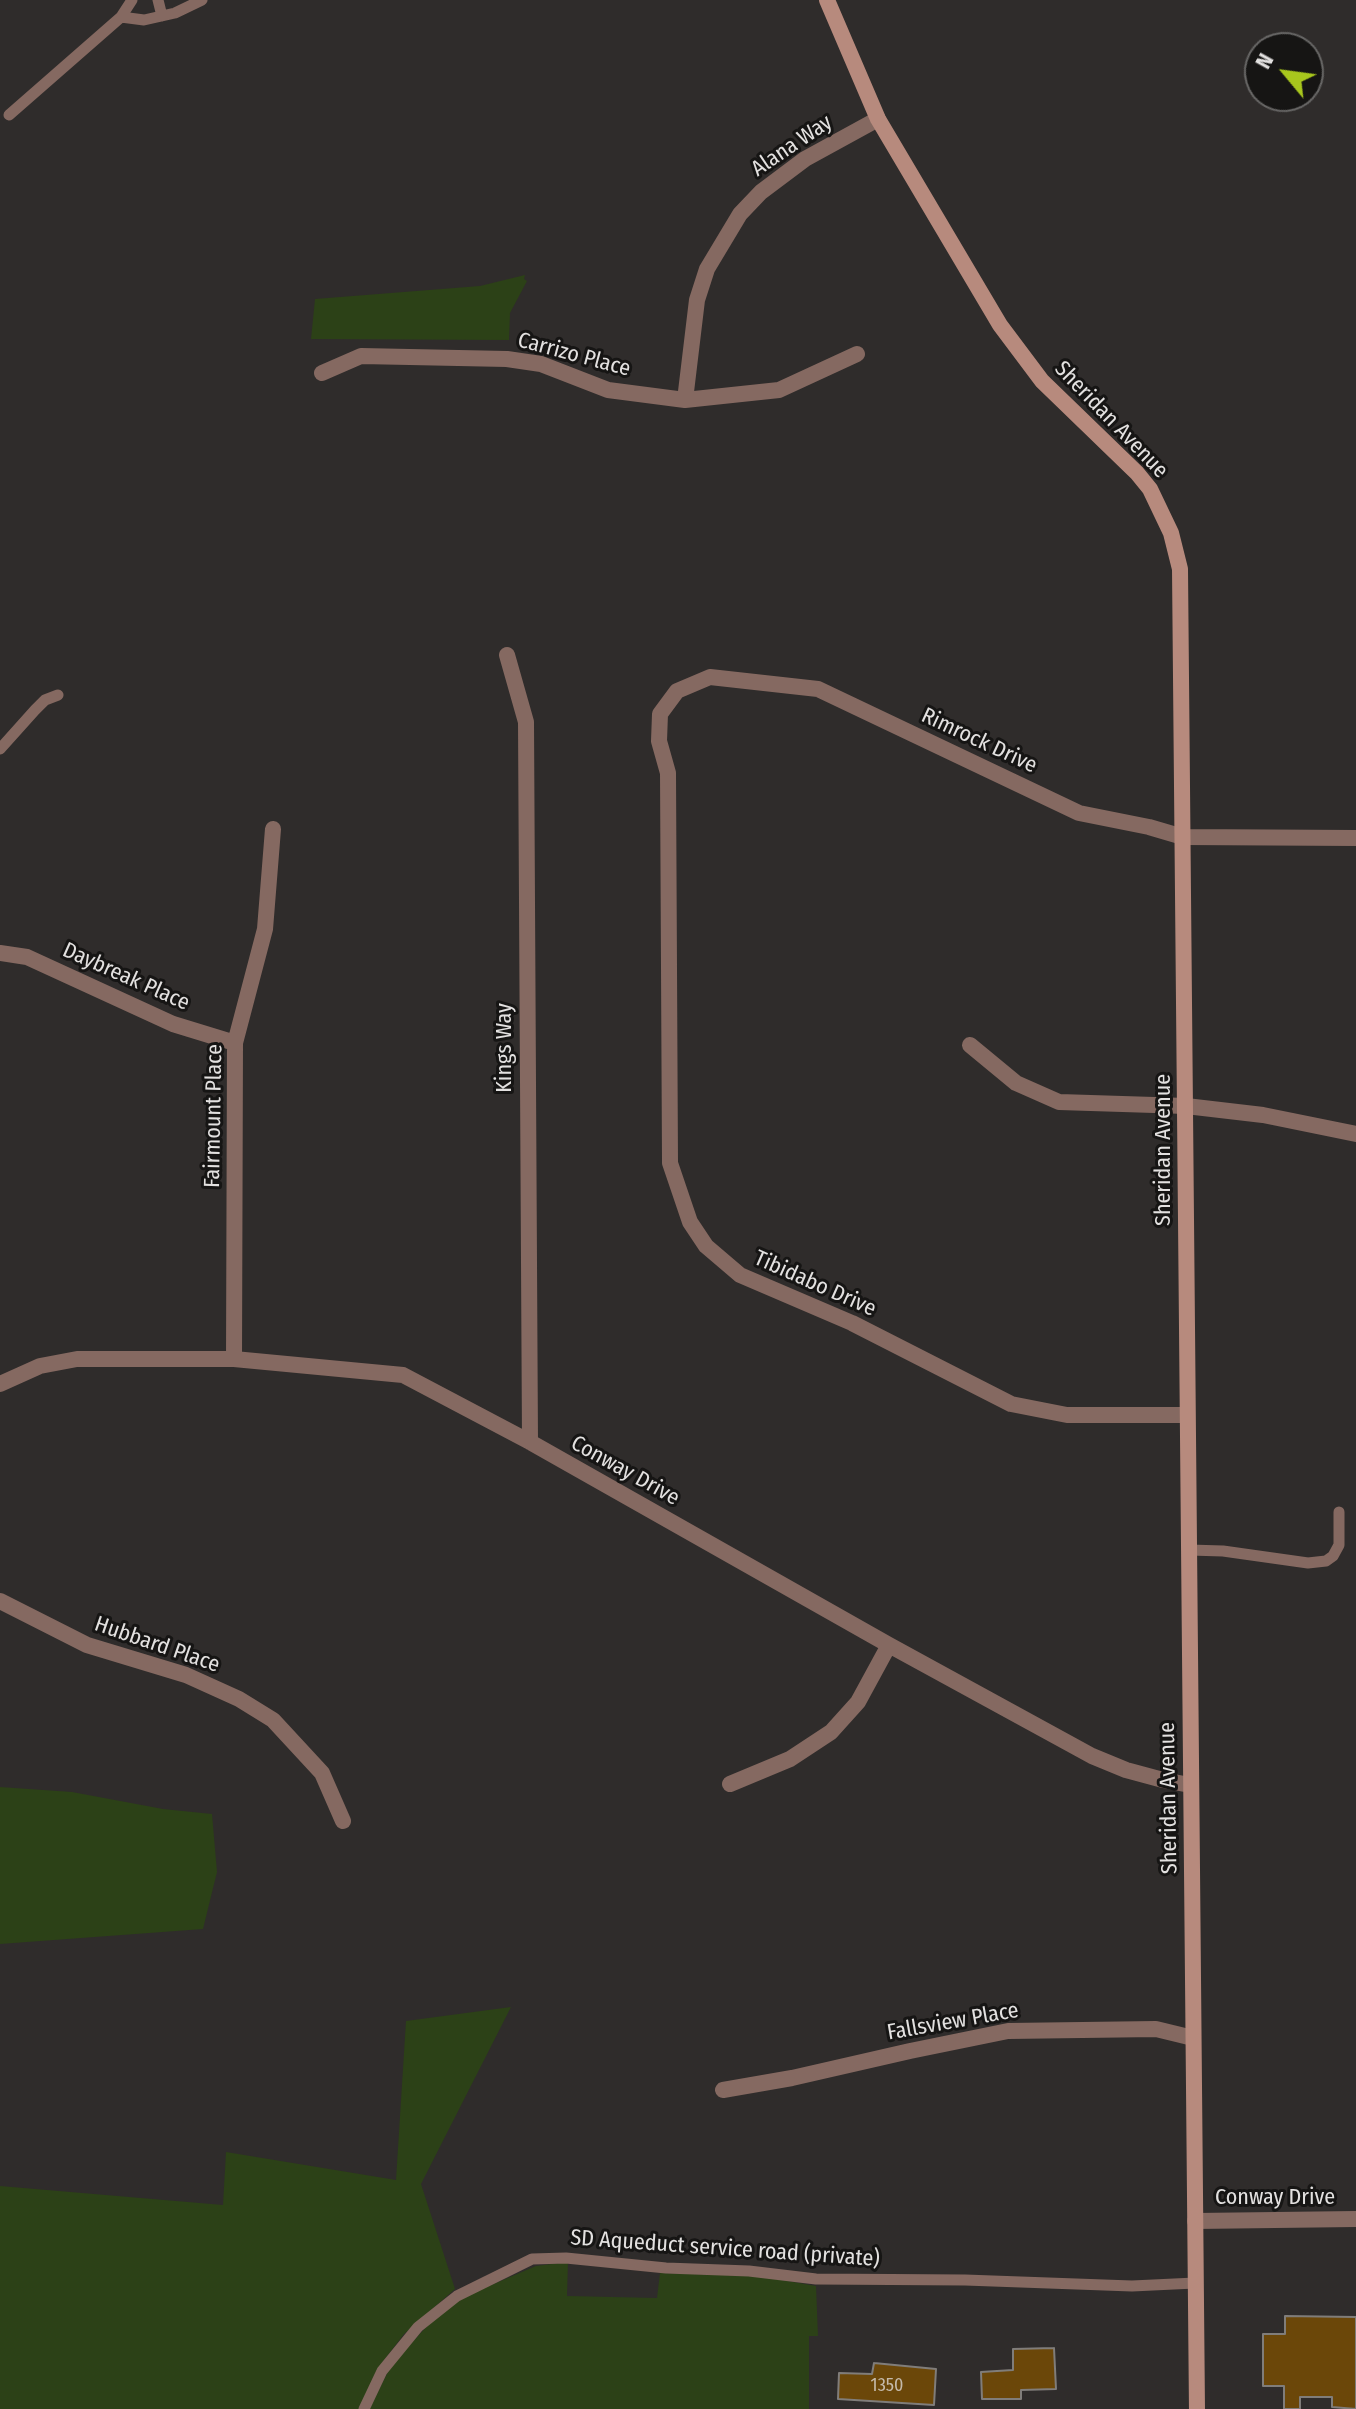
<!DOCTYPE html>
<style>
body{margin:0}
#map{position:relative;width:1356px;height:2409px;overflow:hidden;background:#2f2c2b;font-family:"Fira Sans Condensed",sans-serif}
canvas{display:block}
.north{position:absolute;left:1244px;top:32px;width:80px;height:80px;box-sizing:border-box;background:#161514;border:2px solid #686766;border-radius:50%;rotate:299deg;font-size:22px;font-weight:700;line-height:32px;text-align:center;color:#e3e1e0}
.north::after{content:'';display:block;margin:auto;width:28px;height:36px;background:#a8c71d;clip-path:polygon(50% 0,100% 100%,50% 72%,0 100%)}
</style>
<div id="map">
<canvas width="1356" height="2409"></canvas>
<div class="north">N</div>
</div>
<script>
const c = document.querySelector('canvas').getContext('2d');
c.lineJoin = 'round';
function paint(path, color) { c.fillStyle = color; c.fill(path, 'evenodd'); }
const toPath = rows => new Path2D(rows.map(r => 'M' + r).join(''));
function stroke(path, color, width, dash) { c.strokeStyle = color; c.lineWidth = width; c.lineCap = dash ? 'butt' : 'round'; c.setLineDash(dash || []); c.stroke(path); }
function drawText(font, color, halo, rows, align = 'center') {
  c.font = font + ' "Fira Sans Condensed",sans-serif'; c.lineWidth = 6; c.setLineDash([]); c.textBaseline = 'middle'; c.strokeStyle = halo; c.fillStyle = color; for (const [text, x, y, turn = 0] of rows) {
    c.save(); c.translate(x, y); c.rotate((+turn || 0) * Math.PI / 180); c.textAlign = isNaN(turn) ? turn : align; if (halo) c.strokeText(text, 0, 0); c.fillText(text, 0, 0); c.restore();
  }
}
paint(toPath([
 [525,275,524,279,527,281,510,313,509,340,311,339,315,299,480,286],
 [0,1787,72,1792,163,1809,212,1814,217,1872,203,1929,0,1944],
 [511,2007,421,2184,455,2289,404,2334,384,2360,359,2409,0,2409,0,2186,223,2205,226,2152,396,2180,406,2021],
 [568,2262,567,2296,657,2298,660,2273,759,2276,816,2286,818,2336,809,2336,809,2409,369,2409,392,2364,430,2323,456,2300,536,2266]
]), '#2c4117');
const building = toPath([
 [1285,2316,1356,2317,1356,2409,1332,2407,1332,2397,1300,2397,1300,2409,1284,2409,1284,2386,1263,2386,1263,2334,1285,2334,1285,2316],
 [1054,2348,1056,2389,1021,2390,1021,2399,982,2399,981,2372,1013,2370,1013,2349,1054,2348],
 [874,2363,936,2369,934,2405,838,2399,839,2373,872,2374,874,2363]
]);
paint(building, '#6b4709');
stroke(building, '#807d7a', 2);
stroke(toPath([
 [132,0,121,17,144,20,175,13,202,0],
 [158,0,162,16],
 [9,115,121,17],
 [0,749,35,710,45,700,58,695],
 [1189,1550,1223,1551,1308,1563,1326,1561,1333,1556,1339,1545,1339,1512],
 [364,2409,382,2371,418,2327,457,2296,532,2259,566,2258,666,2268,749,2271,816,2279,965,2280,1132,2286,1195,2283]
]), '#856961', 11);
stroke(toPath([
 [322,373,361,356,507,359,541,364,608,390,685,400,779,390,857,354],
 [685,400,697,300,707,269,740,214,761,192,805,159,878,119],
 [507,655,526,722,530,1442],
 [0,953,27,957,173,1024,235,1043],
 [970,1045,1016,1083,1059,1102,1186,1106,1263,1115,1356,1134],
 [234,1359,235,1043,265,929,273,829],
 [0,1384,40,1366,77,1359,234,1359,403,1375,530,1442,889,1645,1092,1756,1126,1770,1163,1780,1190,1785],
 [1187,1415,1067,1415,1011,1404,852,1323,740,1275,706,1246,690,1222,670,1163,668,773,659,741,660,714,677,691,710,677,818,689,1079,813,1149,827,1183,837,1356,838],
 [0,1601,87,1645,186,1675,239,1699,273,1720,322,1773,343,1821],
 [730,1784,790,1759,831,1732,858,1702,889,1645],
 [723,2090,792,2078,910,2051,1008,2031,1156,2029,1193,2038],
 [1195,2221,1356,2219]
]), '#856961', 16);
stroke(toPath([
 [827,0,878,119,1000,325,1042,381,1137,473,1150,489,1171,533,1180,569,1197,2409]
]), '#b78a7d', 16);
drawText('18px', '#c5baaa', null, [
 ["1350",887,2386]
]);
drawText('22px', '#e3e1e0', '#161514', [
 ["Alana Way",792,146,-34],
 ["Carrizo Place",574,355,15],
 ["Sheridan Avenue",1111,420,46],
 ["Rimrock Drive",979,741,25],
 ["Daybreak Place",126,977,24],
 ["Kings Way",505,1048,-90],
 ["Fairmount Place",214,1116,-89],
 ["Sheridan Avenue",1164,1150,-90],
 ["Tibidabo Drive",815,1284,24],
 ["Conway Drive",625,1471,29],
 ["Hubbard Place",157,1645,19],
 ["Sheridan Avenue",1169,1798,-91],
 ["Fallsview Place",953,2022,-10],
 ["Conway Drive",1275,2198],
 ["SD Aqueduct service road (private)",725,2249,4]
]);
</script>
